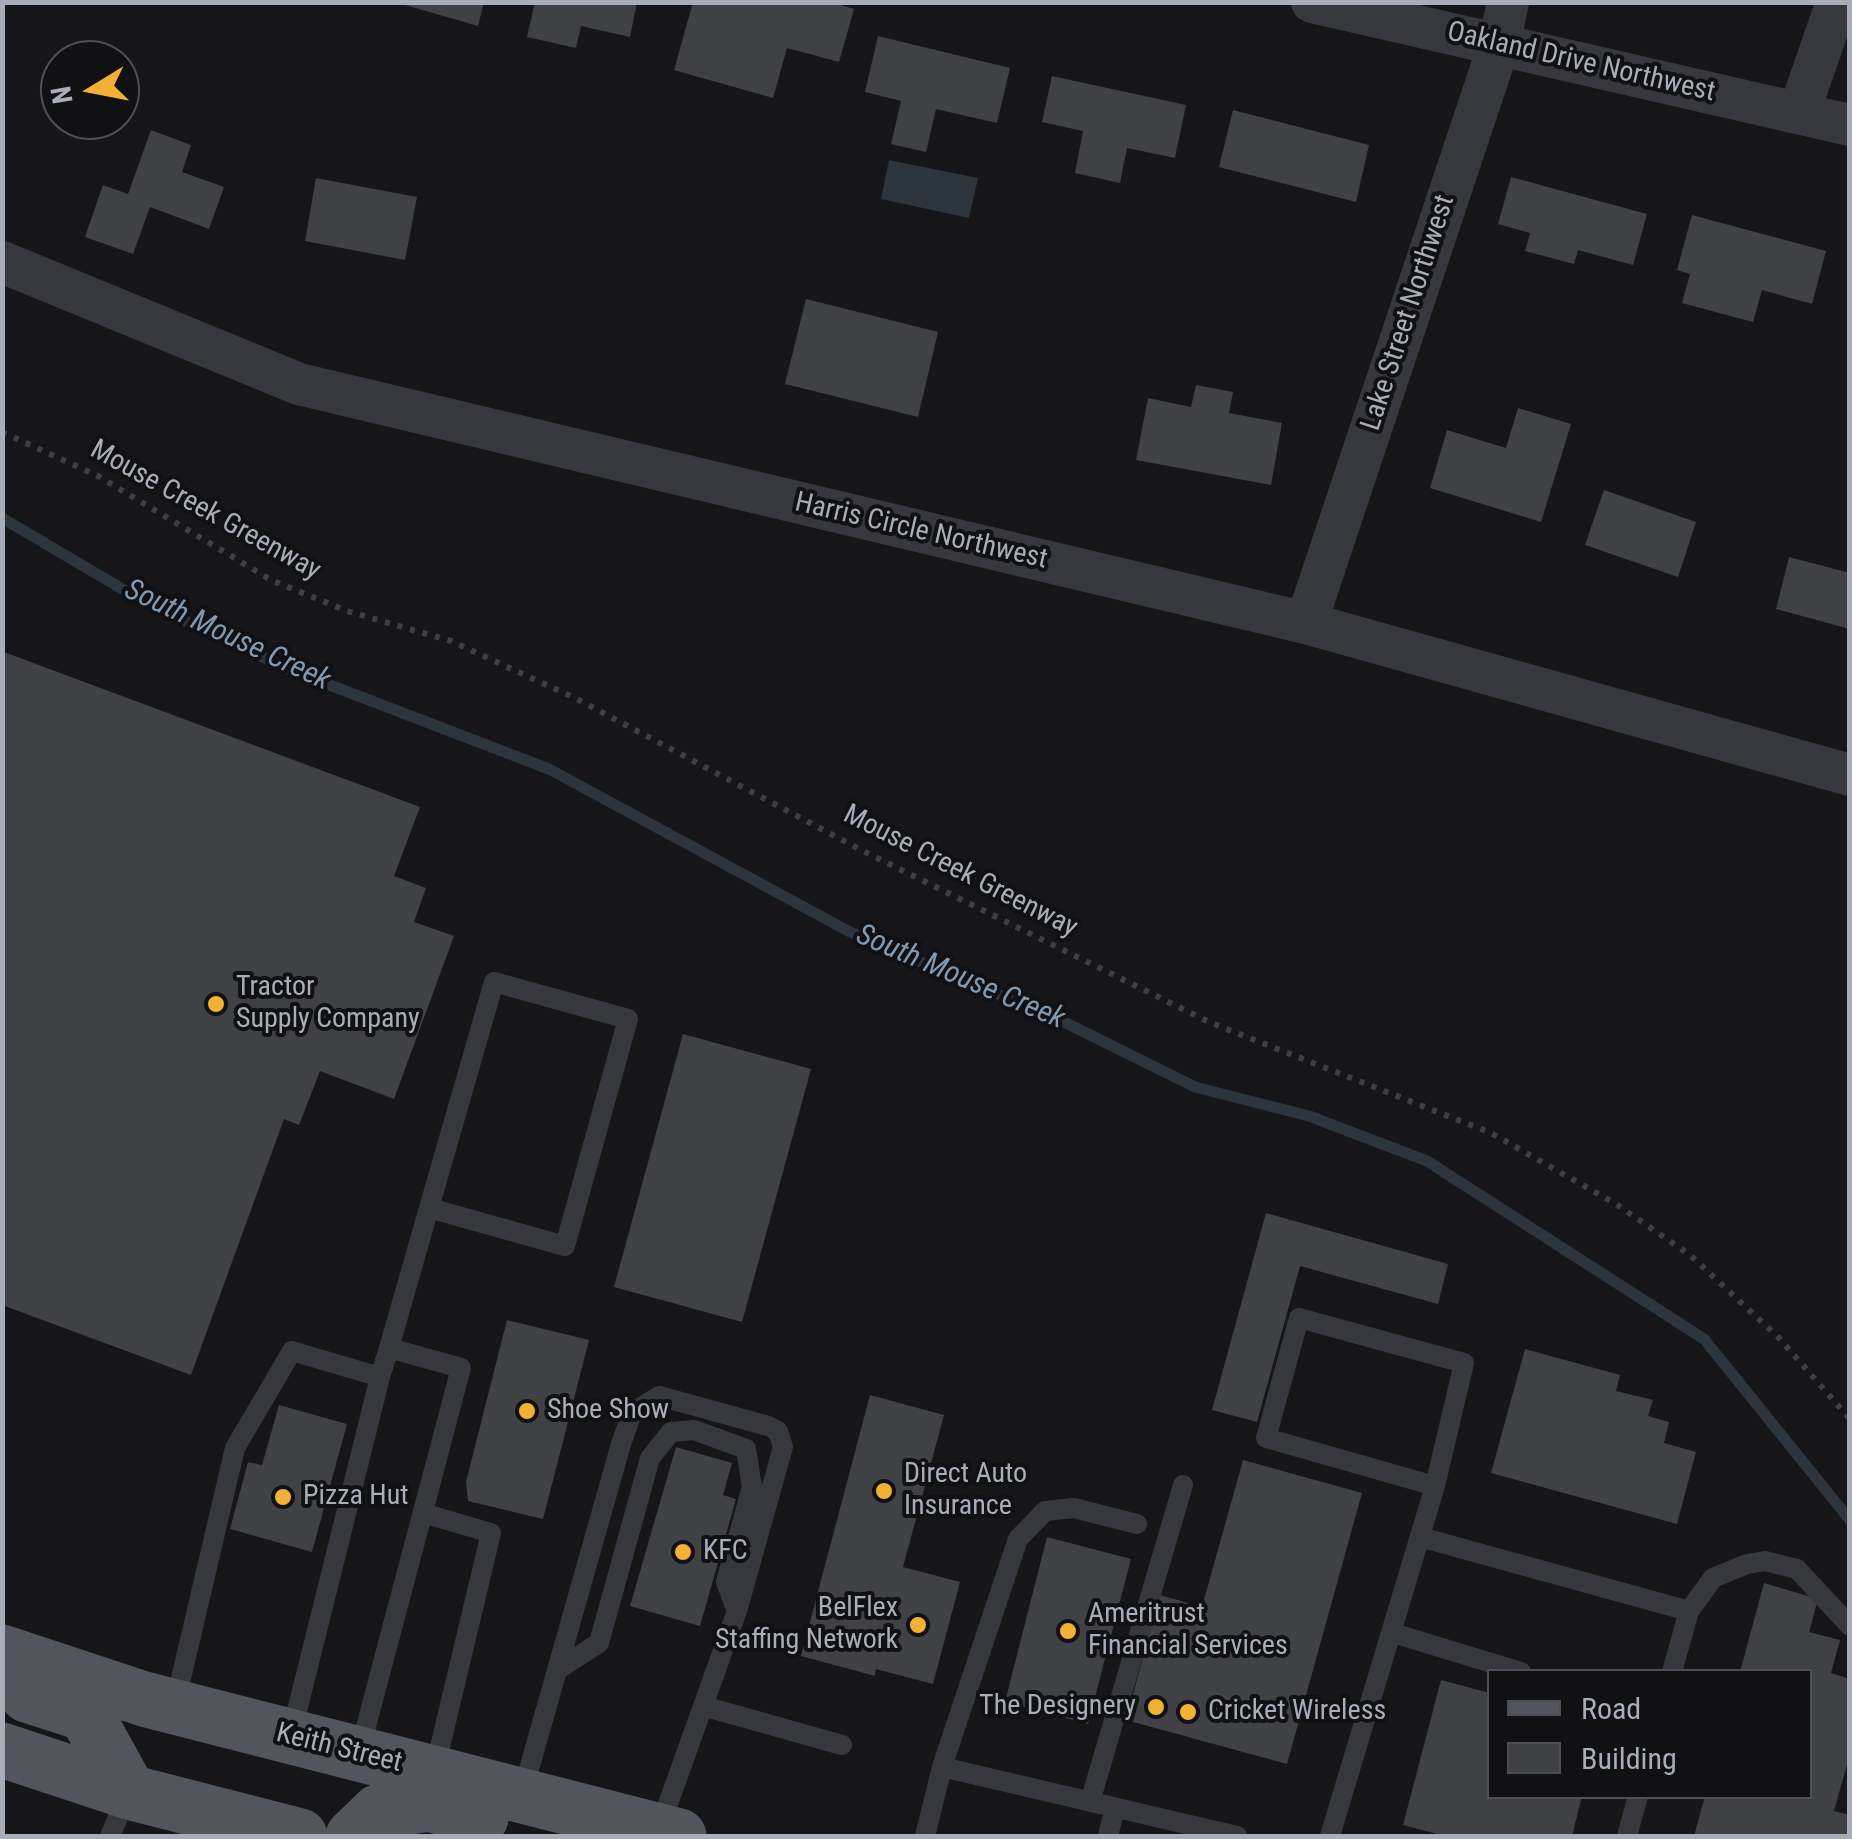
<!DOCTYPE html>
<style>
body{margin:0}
#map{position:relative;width:1852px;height:1839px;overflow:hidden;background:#161618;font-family:"Roboto Condensed",sans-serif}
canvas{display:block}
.frame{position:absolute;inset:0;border:5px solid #a8adb8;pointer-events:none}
.legend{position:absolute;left:1487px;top:1669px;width:325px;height:130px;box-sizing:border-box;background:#111113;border:2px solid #4d4f55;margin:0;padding:12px 18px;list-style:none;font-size:30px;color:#a8adb8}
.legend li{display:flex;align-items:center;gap:20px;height:50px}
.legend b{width:50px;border:2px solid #4d4f55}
.north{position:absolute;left:40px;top:40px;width:100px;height:100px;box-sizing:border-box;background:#111113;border:2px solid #4d4f55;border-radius:50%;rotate:260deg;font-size:28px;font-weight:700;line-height:40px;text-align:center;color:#a8adb8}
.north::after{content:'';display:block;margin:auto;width:35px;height:45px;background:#f2b134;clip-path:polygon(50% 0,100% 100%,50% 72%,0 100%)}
</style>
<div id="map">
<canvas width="1852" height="1839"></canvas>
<div class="frame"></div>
<ul class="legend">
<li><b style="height:12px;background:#53555c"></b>Road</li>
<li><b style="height:28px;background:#404145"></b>Building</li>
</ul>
<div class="north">N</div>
</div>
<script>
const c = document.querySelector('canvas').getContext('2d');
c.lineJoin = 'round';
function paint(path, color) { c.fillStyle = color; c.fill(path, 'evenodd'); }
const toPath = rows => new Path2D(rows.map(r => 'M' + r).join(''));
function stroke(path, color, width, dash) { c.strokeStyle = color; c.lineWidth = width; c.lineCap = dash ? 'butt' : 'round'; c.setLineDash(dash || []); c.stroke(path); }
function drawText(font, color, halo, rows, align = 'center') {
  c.font = font + ' "Roboto Condensed",sans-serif'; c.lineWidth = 8; c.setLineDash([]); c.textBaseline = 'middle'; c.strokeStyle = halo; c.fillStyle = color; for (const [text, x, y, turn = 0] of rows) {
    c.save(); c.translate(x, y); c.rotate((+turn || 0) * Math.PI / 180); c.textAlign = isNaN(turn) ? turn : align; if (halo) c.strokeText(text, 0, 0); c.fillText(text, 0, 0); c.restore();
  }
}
paint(toPath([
 [889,160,978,178,969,218,881,199]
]), '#2c353c');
stroke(toPath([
 [2,518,141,600,288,669,549,769,850,932,1064,1022,1195,1087,1309,1116,1427,1161,1704,1339,1850,1520]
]), '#2c353c', 11);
paint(toPath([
 [395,2,484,2,478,26],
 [535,2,637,2,630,37,581,26,576,48,527,37],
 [693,2,831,2,854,9,839,62,787,48,773,98,674,70],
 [878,36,1010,68,997,123,936,109,926,152,891,144,901,101,865,92],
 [1052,76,1186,105,1175,158,1127,148,1120,183,1075,173,1083,131,1042,122],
 [1233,110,1369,145,1356,202,1219,167],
 [151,130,191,145,182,172,224,187,209,229,150,207,133,254,85,237,103,185,128,194],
 [1511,177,1647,214,1633,265,1578,250,1574,264,1525,251,1530,233,1498,224],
 [316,178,417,197,405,260,305,241],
 [1692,215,1826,251,1812,304,1762,290,1753,322,1682,303,1690,274,1677,270],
 [806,299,938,332,918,417,785,384],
 [1196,385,1233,392,1229,413,1282,423,1271,485,1136,460,1148,398,1191,407],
 [1518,408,1571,424,1541,522,1430,488,1447,430,1506,448],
 [1604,490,1696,522,1678,577,1585,545],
 [1789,557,1850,573,1850,629,1776,609],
 [4,652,420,807,394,876,426,888,414,922,454,936,394,1099,320,1071,299,1125,284,1119,191,1375,2,1305],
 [683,1034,811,1069,742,1322,614,1287],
 [1266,1213,1448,1264,1438,1304,1300,1266,1257,1422,1212,1410],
 [507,1320,589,1340,543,1519,468,1501,466,1482],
 [1525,1349,1620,1375,1616,1391,1653,1400,1648,1416,1669,1422,1664,1443,1696,1452,1677,1524,1491,1473],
 [870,1395,944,1415,903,1567,960,1582,933,1684,876,1669,875,1676,801,1656],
 [279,1405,347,1424,312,1552,230,1529,248,1462,262,1465],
 [676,1447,732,1463,723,1495,736,1499,700,1626,630,1606],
 [1243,1460,1362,1493,1287,1764,1126,1720,1160,1595,1202,1607],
 [1047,1537,1131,1559,1088,1724,1005,1702],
 [1764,1583,1818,1599,1809,1632,1840,1640,1831,1673,1850,1679,1850,1754,1834,1811,1850,1815,1850,1836,1694,1836,1705,1796,1810,1796,1810,1672,1740,1672],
 [1441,1680,1490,1693,1490,1796,1582,1796,1572,1836,1445,1836,1403,1825]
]), '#404145');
stroke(toPath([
 [2,432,98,476,271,580,347,611,451,641,577,699,861,850,1209,1022,1491,1133,1616,1204,1690,1255,1778,1337,1850,1419]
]), '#3d3f44', 6, [5, 8]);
stroke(toPath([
 [380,1377,389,1348,429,1208,494,982,628,1019,565,1246,429,1208],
 [423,1513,491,1533,434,1772],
 [1420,1537,1689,1611],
 [1393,1633,1521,1672],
 [557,1670,599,1643,650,1458,671,1432,694,1430,746,1449,752,1487,726,1582,737,1611],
 [1672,1672,1689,1611,1713,1578,1747,1564,1765,1561,1797,1569,1850,1626],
 [175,1704,235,1448,292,1351,380,1377,291,1735],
 [703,1706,842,1745],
 [359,1753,461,1368,389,1348],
 [942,1767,1018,1539,1045,1511,1074,1508,1137,1524],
 [522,1794,621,1444,632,1413,659,1396,768,1426,778,1431,783,1447,737,1611,659,1829],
 [1090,1802,1183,1485],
 [110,1836,128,1794],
 [925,1836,942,1767,1237,1836],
 [1108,1836,1115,1808],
 [1330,1836,1435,1486,1464,1363,1299,1318,1266,1438,1435,1486],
 [1627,1836,1638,1796]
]), '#37383d', 20);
stroke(toPath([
 [1312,2,1850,125],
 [1799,112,1837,2],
 [2,262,299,384,1306,623,1850,775],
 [1306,623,1499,45,1508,2]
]), '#37383d', 42);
stroke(toPath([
 [2,1652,144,1699,679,1836],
 [27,1695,86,1714,129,1792],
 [2,1750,129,1792,300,1836],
 [353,1836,378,1812,428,1804,481,1818]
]), '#53555c', 55);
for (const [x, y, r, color] of [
 [216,1004,10,"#f2b134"],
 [527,1411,10,"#f2b134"],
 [884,1491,10,"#f2b134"],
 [283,1497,10,"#f2b134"],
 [683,1552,10,"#f2b134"],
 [918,1625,10,"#f2b134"],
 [1068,1631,10,"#f2b134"],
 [1156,1707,10,"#f2b134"],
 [1188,1712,10,"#f2b134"]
]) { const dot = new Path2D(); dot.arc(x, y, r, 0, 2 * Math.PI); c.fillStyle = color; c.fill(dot); stroke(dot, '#111113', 4); }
drawText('28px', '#a8adb8', '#111113', [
 ["Oakland Drive Northwest",1581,63,13],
 ["Lake Street Northwest",1409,313,-72],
 ["Mouse Creek Greenway",205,511,29],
 ["Harris Circle Northwest",921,532,13],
 ["Mouse Creek Greenway",960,872,27],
 ["Keith Street",339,1749,14]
]);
drawText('28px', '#a8adb8', '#111113', [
 ["Tractor",236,988],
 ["Supply Company",236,1020],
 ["Shoe Show",547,1411],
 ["Direct Auto",904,1475],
 ["Insurance",904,1507],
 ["Pizza Hut",303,1497],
 ["KFC",703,1552],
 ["BelFlex",898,1609,"right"],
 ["Staffing Network",898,1641,"right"],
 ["Ameritrust",1088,1615],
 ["Financial Services",1088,1647],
 ["The Designery",1136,1707,"right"],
 ["Cricket Wireless",1208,1712]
], 'left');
drawText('italic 30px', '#7f9bb3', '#111113', [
 ["South Mouse Creek",227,636,25],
 ["South Mouse Creek",960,978,23]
]);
</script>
